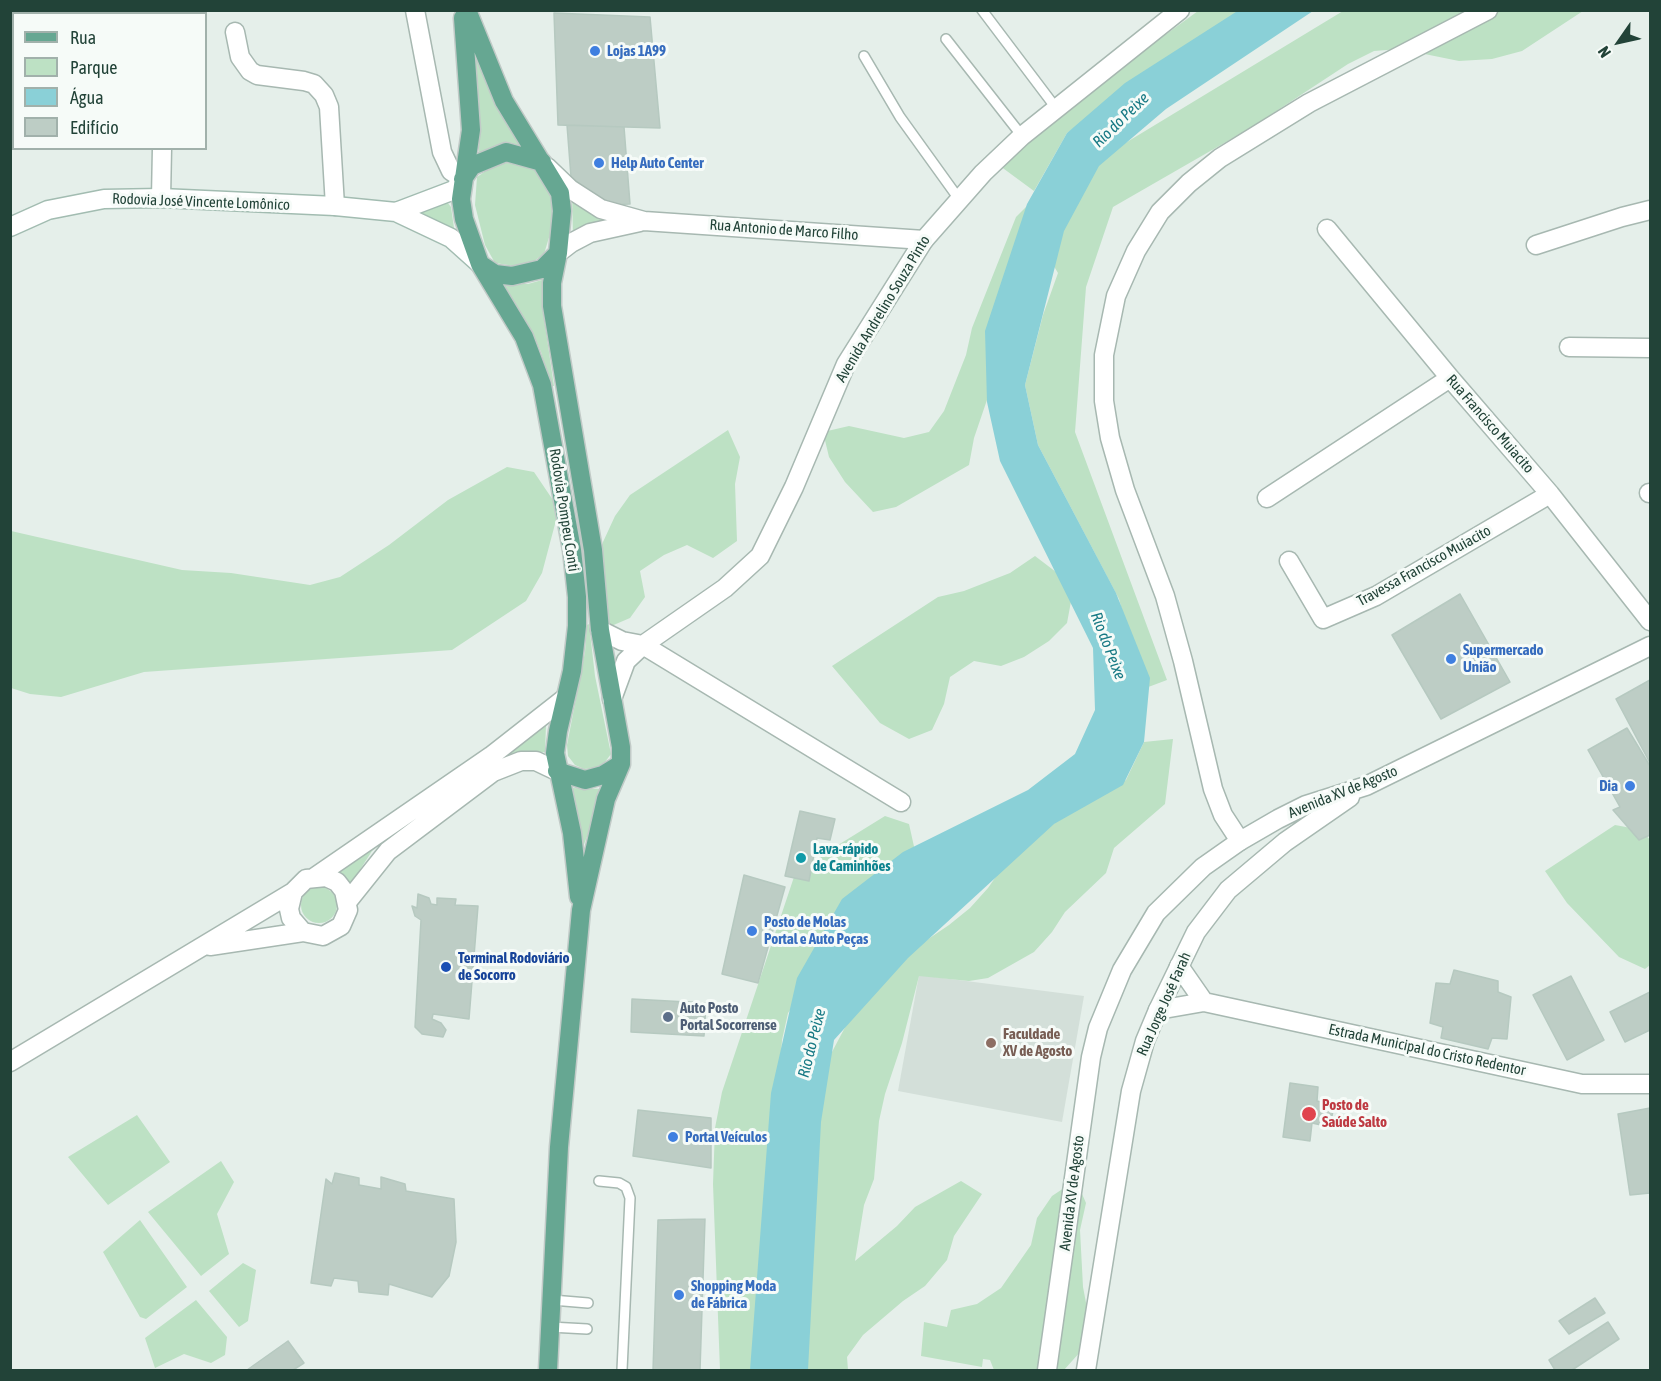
<!DOCTYPE html>
<meta charset="utf-8">
<style>
body{margin:0}
#map{position:relative;width:1661px;height:1381px;overflow:hidden;background:#e5efea;font-family:"Asap Condensed",sans-serif}
canvas{display:block}
.frame{position:absolute;inset:0;border:12px solid #224338;pointer-events:none}
.legend{position:absolute;left:12px;top:12px;width:195px;height:138px;box-sizing:border-box;background:#f6fbf8;border:2px solid #a1b1ab;margin:0;padding:8px 10px;list-style:none;font-size:18px;color:#224338}
.legend li{display:flex;align-items:center;gap:12px;height:30px}
.legend b{width:30px;border:2px solid #a1b1ab}
.north{position:absolute;left:1589px;top:12px;width:60px;height:60px;-webkit-text-stroke:4px #f6fbf8;paint-order:stroke;rotate:236deg;font-size:16px;font-weight:700;line-height:24px;text-align:center;color:#224338}
.north::after{content:'';display:block;margin:auto;width:21px;height:27px;background:#224338;clip-path:polygon(50% 0,100% 100%,50% 72%,0 100%)}
</style>
<div id="map">
<canvas width="1661" height="1381"></canvas>
<div class="frame"></div>
<ul class="legend">
<li><b style="height:8px;background:#66a792"></b>Rua</li>
<li><b style="height:16px;background:#bde1c4"></b>Parque</li>
<li><b style="height:16px;background:#8ad0d7"></b>Água</li>
<li><b style="height:16px;background:#bdcdc5"></b>Edifício</li>
</ul>
<div class="north">N</div>
</div>
<script>
const c = document.querySelector('canvas').getContext('2d');
c.lineJoin = 'round';
function paint(path, color) { c.fillStyle = color; c.fill(path, 'evenodd'); }
const toPath = rows => new Path2D(rows.map(r => 'M' + r).join(''));
function stroke(path, color, width, dash) { c.strokeStyle = color; c.lineWidth = width; c.lineCap = dash ? 'butt' : 'round'; c.setLineDash(dash || []); c.stroke(path); }
function drawText(font, color, halo, rows, align = 'center') {
  c.font = font + ' "Asap Condensed",sans-serif'; c.lineWidth = 6; c.setLineDash([]); c.textBaseline = 'middle'; c.strokeStyle = halo; c.fillStyle = color; for (const [text, x, y, turn = 0] of rows) {
    c.save(); c.translate(x, y); c.rotate((+turn || 0) * Math.PI / 180); c.textAlign = isNaN(turn) ? turn : align; if (halo) c.strokeText(text, 0, 0); c.fillText(text, 0, 0); c.restore();
  }
}
paint(toPath([
 [919,975,1084,996,1062,1122,898,1091]
]), '#d3dfd9');
paint(toPath([
 [1198,11,1240,11,1067,133,1034,191,1000,166,1022,139],
 [1343,11,1583,11,1522,51,1492,59,1459,61,1400,49,1374,51,1348,64,1252,127,1113,207,1086,287,1075,432,1167,680,1143,689,1119,599,1038,445,1025,385,1043,315,1058,273,1049,258,1089,165],
 [474,49,521,146,505,146,479,153],
 [506,163,522,164,534,168,544,179,551,192,554,221,544,254,534,261,515,266,495,263,485,245,475,205,477,177,490,168],
 [572,194,613,218,597,222,573,236],
 [1034,199,1018,309,974,438,969,465,896,507,873,512,845,482,829,457,823,432,849,426,904,438,929,432,944,411,966,355,972,328,1016,217],
 [447,202,451,207,455,235,413,213],
 [542,280,542,305,554,386,551,386,541,352,531,330,501,283,528,284],
 [728,430,740,457,735,484,737,541,713,558,687,545,664,555,640,571,645,597,630,618,609,627,593,572,603,542,615,516,630,495],
 [507,467,534,472,559,509,542,573,526,601,452,650,144,672,61,697,30,694,11,688,11,531,182,570,231,573,310,585,340,577,389,545,448,500],
 [1035,556,1056,572,1072,596,1067,623,1049,641,1024,657,1001,666,974,661,950,677,944,704,932,730,909,739,880,723,832,666,938,597,964,591,1010,573],
 [589,624,595,676,611,754,605,762,595,768,584,769,575,765,568,756,567,745,585,652,587,625],
 [546,725,545,752,506,755],
 [1173,739,1165,804,1114,848,1106,873,1065,912,1052,932,1034,952,988,978,969,981,919,976,902,1043,885,1094,879,1121,874,1179,864,1205,855,1261,897,1226,915,1207,961,1181,982,1194,954,1236,947,1260,925,1286,903,1301,863,1335,847,1357,848,1370,720,1370,713,1184,715,1128,722,1092,796,871,885,816,909,824,915,851,844,933,788,1013,782,1040,780,1073,824,1067,850,1018,906,954,949,925,970,908,988,888,1018,845,1126,780,1144,742],
 [572,788,605,789,583,847],
 [1615,825,1642,830,1650,840,1650,965,1645,969,1619,957,1567,903,1545,871],
 [394,833,372,851,347,890,332,875],
 '301 905a18 18 0 1 1 36 0a18 18 0 1 1-36 0Z',
 [137,1115,170,1162,108,1205,68,1157],
 [221,1161,234,1182,217,1214,229,1254,201,1276,148,1212],
 [1076,1180,1086,1203,1080,1230,1083,1287,1088,1313,1089,1342,1064,1370,994,1370,990,1360,983,1359,982,1367,921,1356,924,1322,947,1327,951,1310,977,1304,1001,1288,1031,1245,1037,1218,1052,1196],
 [140,1220,187,1287,146,1319,140,1317,103,1252],
 [243,1263,256,1270,248,1321,239,1327,209,1291],
 [196,1300,227,1337,225,1355,211,1363,184,1354,155,1368,145,1338]
]), '#bde1c4');
paint(toPath([
 [1239,10,1313,11,1166,109,1099,166,1064,231,1025,385,1038,445,1116,593,1150,678,1144,742,1123,785,1054,824,908,958,834,1040,821,1122,808,1370,750,1370,771,1093,797,978,842,899,903,852,1028,790,1075,754,1095,710,1093,648,1000,461,987,402,985,331,1027,204,1067,133,1125,83]
]), '#8ad0d7');
const building = toPath([
 [554,13,650,17,660,128,558,125,554,13],
 [567,125,624,127,630,204,605,205,571,177,567,125],
 [1460,594,1510,682,1441,719,1392,635,1460,594],
 [1650,680,1650,763,1616,699,1650,680],
 [1627,728,1650,766,1650,835,1639,840,1613,810,1620,807,1588,750,1627,728],
 [800,811,835,819,830,840,817,838,809,881,785,876,800,811],
 [744,875,785,887,758,983,722,974,744,875],
 [418,894,429,898,431,904,437,905,437,898,456,899,455,905,478,906,469,1019,433,1014,432,1019,441,1023,446,1030,443,1037,422,1034,415,1027,421,920,415,916,412,906,417,908,418,894],
 [1454,970,1498,981,1498,992,1511,997,1507,1039,1492,1038,1488,1049,1441,1038,1443,1027,1430,1023,1436,983,1450,984,1454,970],
 [1571,976,1604,1040,1567,1060,1533,995,1571,976],
 [1650,992,1650,1030,1625,1042,1610,1012,1650,992],
 [632,999,706,1003,704,1036,631,1032,632,999],
 [1290,1083,1318,1087,1317,1101,1334,1105,1330,1127,1312,1123,1310,1141,1283,1137,1290,1083],
 [1650,1108,1650,1193,1630,1195,1618,1114,1650,1108],
 [638,1110,711,1118,711,1168,633,1156,638,1110],
 [335,1173,359,1178,359,1185,381,1189,381,1177,405,1184,406,1191,454,1199,456,1242,449,1276,432,1297,389,1284,388,1295,359,1292,358,1281,334,1278,331,1286,311,1283,326,1179,332,1184,335,1173],
 [705,1219,700,1370,653,1370,658,1220,705,1219],
 [1595,1298,1605,1313,1569,1334,1559,1321,1595,1298],
 [1608,1322,1619,1339,1572,1370,1555,1370,1549,1360,1608,1322],
 [288,1341,304,1363,293,1370,247,1370,288,1341]
]);
paint(building, '#bdcdc5');
stroke(building, '#b6c9c0', 1.5);
const service = toPath([
 [982,10,1056,108],
 [946,39,1022,136],
 [864,56,900,117,959,199],
 [599,1181,619,1183,626,1187,630,1198,622,1370],
 [552,1300,588,1303],
 [550,1327,587,1329]
]);
const minor = toPath([
 [415,10,442,152,451,171,463,179],
 [235,32,240,57,250,71,257,75,304,81,314,84,324,95,329,107,335,206],
 [161,198,162,148],
 [1327,229,1450,378,1550,494,1650,621],
 [1536,245,1622,217,1650,210],
 [1569,347,1650,348],
 [1649,493,1650,493],
 [1267,498,1450,378],
 [1289,561,1323,619,1376,596,1550,494],
 [600,630,622,641,643,645,901,802],
 [612,699,626,661,643,645,725,588,760,556,794,487,846,364,924,240],
 [1240,841,1223,815,1213,789,1183,661,1165,596,1125,490,1110,438,1104,401,1104,355,1116,296,1136,251,1160,212,1189,183,1220,158,1309,103,1488,10],
 [1179,966,1204,1002],
 [1158,1010,1204,1002,1582,1084,1650,1084]
]);
const tertiary = toPath([
 [547,167,570,189,601,209,644,221,924,240,983,173,1022,136,1180,10],
 [558,253,571,243,590,233,640,222],
 [315,877,491,756,565,698],
 [348,901,388,851,493,772,521,761,536,761,557,771],
 [210,946,303,932],
 [10,1062,293,892,306,879,326,877,337,882,344,891,348,910,341,926,323,936,303,932,291,918,289,909,293,892],
 [1047,1370,1091,1057,1098,1028,1122,970,1156,913,1203,867,1240,841,1278,819,1306,805,1366,786,1650,646],
 [1086,1370,1131,1091,1145,1041,1158,1010,1196,932,1228,890,1285,842,1350,797]
]);
const secondary = toPath([
 [396,212,454,190,463,179],
 [10,227,48,210,104,199,161,198,335,206,396,212,451,238,480,264]
]);
const primary = toPath([
 [467,10,504,101,560,193,562,211,558,253,552,283,552,306,593,550,600,630,621,747,621,764,606,799,581,910,559,1147,548,1370],
 [463,18,471,130,461,199,464,219,480,264,524,337,542,385,572,550,577,597,577,626,572,671,558,731,555,753,572,833,579,897],
 [463,179,472,166,506,152,542,162],
 [480,264,495,274,512,276,542,269,558,253],
 [557,771,585,780,603,775,621,764]
]);
stroke(service, '#a7b8b1', 12);
stroke(minor, '#a7b8b1', 21);
stroke(tertiary, '#a7b8b1', 21);
stroke(secondary, '#a2bcb1', 21);
stroke(primary, '#c1cac7', 21);
stroke(service, '#fff', 9);
stroke(minor, '#fff', 18);
stroke(tertiary, '#fff', 18);
stroke(secondary, '#fff', 18);
stroke(primary, '#66a792', 18);
for (const [x, y, r, color] of [
 [595,51,6,"#3f7fe0"],
 [599,163,6,"#3f7fe0"],
 [1451,659,6,"#3f7fe0"],
 [1630,786,6,"#3f7fe0"],
 [801,858,6,"#0f9aa8"],
 [752,931,6,"#3f7fe0"],
 [446,967,6,"#1a4fb4"],
 [668,1017,6,"#5c6f8a"],
 [991,1043,6,"#8d6e63"],
 [1309,1114,8,"#e0444e"],
 [673,1137,6,"#3f7fe0"],
 [679,1295,6,"#3f7fe0"]
]) { const dot = new Path2D(); dot.arc(x, y, r, 0, 2 * Math.PI); c.fillStyle = color; c.fill(dot); stroke(dot, '#f6fbf8', 2); }
drawText('bold 15px', '#366cbe', '#f6fbf8', [
 ["Lojas 1A99",607,51],
 ["Help Auto Center",611,163],
 ["Supermercado",1463,650],
 ["União",1463,667],
 ["Dia",1618,786,"right"],
 ["Posto de Molas",764,922],
 ["Portal e Auto Peças",764,939],
 ["Portal Veículos",685,1137],
 ["Shopping Moda",691,1286],
 ["de Fábrica",691,1303]
], 'left');
drawText('15px', '#224338', '#f6fbf8', [
 ["Rodovia José Vincente Lomônico",201,202,2],
 ["Rua Antonio de Marco Filho",784,230,4],
 ["Avenida Andrelino Souza Pinto",883,309,-59],
 ["Rua Francisco Muiacito",1490,424,49],
 ["Rodovia Pompeu Conti",564,510,81],
 ["Travessa Francisco Muiacito",1424,566,-29],
 ["Avenida XV de Agosto",1343,792,-22],
 ["Rua Jorge José Farah",1164,1004,-66],
 ["Estrada Municipal do Cristo Redentor",1427,1050,12],
 ["Avenida XV de Agosto",1072,1193,-83]
]);
drawText('bold 15px', '#0d838f', '#f6fbf8', [
 ["Lava-rápido",813,849],
 ["de Caminhões",813,866]
], 'left');
drawText('bold 15px', '#164399', '#f6fbf8', [
 ["Terminal Rodoviário",458,958],
 ["de Socorro",458,975]
], 'left');
drawText('bold 15px', '#4e5e75', '#f6fbf8', [
 ["Auto Posto",680,1008],
 ["Portal Socorrense",680,1025]
], 'left');
drawText('bold 15px', '#785e54', '#f6fbf8', [
 ["Faculdade",1003,1034],
 ["XV de Agosto",1003,1051]
], 'left');
drawText('bold 15px', '#be3a42', '#f6fbf8', [
 ["Posto de",1322,1105],
 ["Saúde Salto",1322,1122]
], 'left');
drawText('italic 16px', '#177984', '#f6fbf8', [
 ["Rio do Peixe",1121,120,-44],
 ["Rio do Peixe",1108,646,69],
 ["Rio do Peixe",812,1043,-76]
]);
</script>
